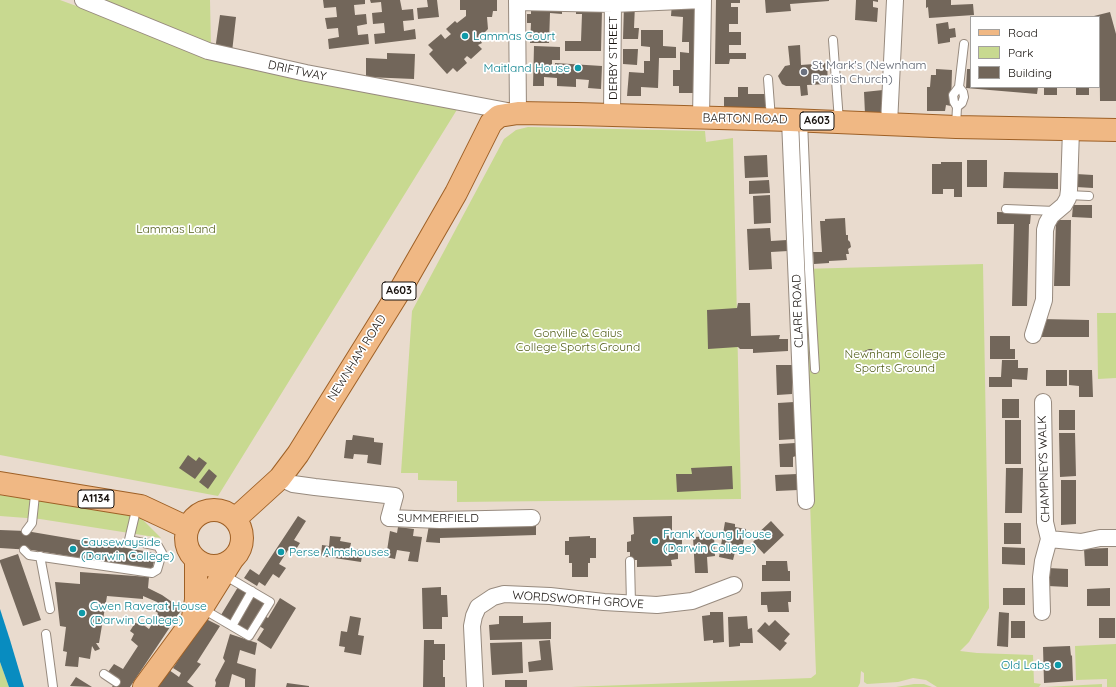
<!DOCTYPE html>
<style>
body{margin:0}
#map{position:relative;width:1116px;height:687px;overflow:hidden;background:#e9dbce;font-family:Quicksand,sans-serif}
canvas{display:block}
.legend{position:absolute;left:970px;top:16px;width:130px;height:72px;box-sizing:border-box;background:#fff;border:1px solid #a3a19f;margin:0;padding:5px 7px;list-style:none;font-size:12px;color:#18130f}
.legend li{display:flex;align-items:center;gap:8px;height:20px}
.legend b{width:20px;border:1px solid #a3a19f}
</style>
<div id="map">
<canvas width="1116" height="687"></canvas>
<ul class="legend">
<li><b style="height:5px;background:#f0b884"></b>Road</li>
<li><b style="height:11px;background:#c8d990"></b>Park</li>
<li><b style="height:11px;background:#72665a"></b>Building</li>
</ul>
</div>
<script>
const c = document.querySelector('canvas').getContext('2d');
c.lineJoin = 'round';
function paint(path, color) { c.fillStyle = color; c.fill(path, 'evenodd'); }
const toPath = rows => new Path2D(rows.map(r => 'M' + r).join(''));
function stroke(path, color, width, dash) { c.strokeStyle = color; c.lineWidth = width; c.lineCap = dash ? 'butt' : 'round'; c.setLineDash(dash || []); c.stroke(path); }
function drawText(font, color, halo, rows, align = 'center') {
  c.font = font + ' Quicksand,sans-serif'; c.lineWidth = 3.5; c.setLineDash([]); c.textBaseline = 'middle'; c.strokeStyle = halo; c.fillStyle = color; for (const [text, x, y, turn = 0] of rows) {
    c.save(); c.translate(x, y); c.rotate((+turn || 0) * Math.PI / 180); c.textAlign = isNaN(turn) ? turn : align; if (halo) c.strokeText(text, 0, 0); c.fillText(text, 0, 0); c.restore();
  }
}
paint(toPath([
 [0,0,60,0,218,58,458,108,218,496,0,455],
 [94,0,210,0,211,49],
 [528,127,705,131,706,142,733,138,741,499,457,502,457,481,418,480,418,473,401,473,412,311,504,139,516,130],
 [983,264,989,608,969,642,960,651,977,653,1033,655,1034,683,1041,684,1039,687,937,687,926,680,913,678,898,682,867,684,864,682,864,673,861,671,860,683,858,687,571,687,811,678,816,674,802,269],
 [1097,313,1116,313,1116,378,1098,379],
 [0,495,138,515,161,538,40,519,0,516],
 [1116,644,1116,687,1107,687,1107,679,1076,680,1075,646],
 [0,662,9,687,0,687],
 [914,684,924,684,932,687,896,687],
 [1102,684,1102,687,1045,687]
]), '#c8d990');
paint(toPath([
 [0,609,10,640,24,687,9,687,0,662]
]), '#088cc0');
paint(toPath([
 [323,0,365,0,365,4,354,5,355,15,366,14,367,24,357,26,358,35,368,34,369,44,329,49,328,39,339,37,338,28,327,29,325,18,337,17,336,7,324,8],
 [370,0,400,0,402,10,413,9,414,20,403,21,404,31,415,29,416,39,375,44,374,34,385,33,384,23,373,24,372,13,382,12,381,2,371,3],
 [427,0,437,0,439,17,418,19,417,8,428,7],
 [460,0,497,0,497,11,493,11,492,17,487,17,488,29,479,38,482,43,478,45,482,49,471,59,467,56,464,59,467,63,457,72,453,68,447,74,429,54,433,50,428,45,441,34,445,39,451,34,446,29,455,21,457,23,466,16,466,10,460,10],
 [716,0,740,0,740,3,731,3,731,7,738,7,738,24,729,24,729,32,741,32,741,45,729,45,729,53,746,53,746,59,730,59,729,64,715,64],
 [765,0,829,0,829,1,790,4,791,11,766,13],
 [856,0,878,0,878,2,873,1,873,7,878,8,877,22,855,20],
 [926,0,951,0,951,5,973,4,974,15,929,18,928,7,926,8],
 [672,2,699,2,696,93,679,93,679,86,673,86,673,70,680,70,680,52,689,53,689,42,682,42,683,17,671,16],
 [624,5,635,5,634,28,639,28,638,39,623,39],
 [531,9,562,10,562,14,550,13,549,43,530,43,531,23,527,23,527,14,531,14],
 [576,10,602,10,601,51,565,51,565,41,581,41,582,14,576,14],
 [1110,12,1116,34,1116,101,1100,101,1099,17,1094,16],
 [220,15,236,17,232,52,215,50],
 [948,22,949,29,955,28,956,37,950,38,950,42,938,44,936,24],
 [641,30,663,30,663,46,676,47,676,58,659,58,658,88,641,87,641,96,627,96,629,72,644,73,644,61,650,61,650,47,641,46],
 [800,45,801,65,827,63,828,84,807,85,808,95,801,96,800,86,786,86,782,84,778,76,785,66,790,65,788,46],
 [534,46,560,47,560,60,552,60,552,71,555,71,555,63,602,66,601,89,588,88,589,80,576,79,576,87,557,86,557,78,544,77,544,86,533,86],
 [623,49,638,49,637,65,623,64],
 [387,53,415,54,414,79,366,77,366,58,387,59],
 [936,69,952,70,951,106,946,105,945,111,927,111,927,87,930,87,931,75,936,75],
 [967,69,971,69,971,87,1038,87,1037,94,966,88],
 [738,87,748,87,748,94,765,94,765,110,724,111,724,97,738,97],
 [1044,87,1057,87,1057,95,1044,95],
 [1076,87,1089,87,1089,95,1076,95],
 [883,90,885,113,865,114,864,92],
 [767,155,768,177,745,178,744,156],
 [967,160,987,160,987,187,967,187],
 [941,162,962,162,962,197,954,197,954,189,943,189,943,194,932,194,932,164,941,164],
 [1004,172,1058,173,1058,189,1003,188],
 [1076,174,1093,175,1093,188,1076,187],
 [769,180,770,193,749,194,749,181],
 [770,195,771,223,754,224,753,196],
 [1073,205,1092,205,1092,218,1072,217],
 [997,212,1031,213,1030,224,1029,224,1027,306,1012,306,1014,224,997,224],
 [845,218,846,235,848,235,848,240,850,242,851,247,848,249,849,254,846,254,847,260,829,261,829,263,814,264,813,252,822,252,820,221,825,221,825,219],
 [1056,220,1071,220,1070,286,1054,286],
 [770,228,771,241,787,240,788,251,771,252,772,269,749,270,747,229],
 [738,303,750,303,751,336,780,335,779,339,788,339,788,351,753,353,753,349,740,349,738,347,708,349,707,310,737,308],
 [1041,319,1089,320,1089,337,1041,337],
 [990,336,1010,336,1010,349,1015,349,1015,359,990,359],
 [869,349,872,349,874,352,873,357,863,357,862,352],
 [1002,360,1018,360,1018,368,1028,368,1027,380,1012,379,1012,387,989,387,989,377,1001,377],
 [776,365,792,365,792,394,777,395],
 [1046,370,1067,370,1067,386,1046,386],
 [1069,370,1092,370,1093,397,1079,397,1079,386,1069,385],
 [1002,399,1019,399,1019,418,1002,418],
 [794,402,795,439,779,440,778,403],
 [1059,410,1075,410,1075,430,1059,430],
 [1005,420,1021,420,1021,464,1005,464],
 [1059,433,1075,433,1076,476,1060,477],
 [353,435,374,438,374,442,383,443,381,465,367,463,368,455,354,454,353,459,344,458,346,440,352,440],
 [795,443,796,456,793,457,793,467,780,467,779,444],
 [188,455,196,461,199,457,207,463,195,479,179,468],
 [732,466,733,489,677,492,676,474,692,474,691,468],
 [1006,468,1023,468,1022,513,1005,513],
 [209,469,217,476,208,489,199,482],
 [797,474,798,490,776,491,775,475],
 [1061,480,1076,480,1076,524,1061,525],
 [298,516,306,521,294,540,300,543,293,554,288,550,279,564,286,568,279,578,273,574,265,586,259,582,257,586,244,578,250,569,259,575],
 [672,516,672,534,677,534,677,540,682,540,682,552,678,552,678,559,671,560,672,566,637,567,637,560,630,560,630,552,627,552,627,542,631,541,631,535,634,534,633,517],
 [536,520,536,535,440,538,440,543,426,542,429,525],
 [771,521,784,535,764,554,753,542,757,538,755,536],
 [725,522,735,524,735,527,746,529,742,549,736,548,733,560,719,557],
 [1004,523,1021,523,1021,544,1004,544],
 [398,527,414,529,413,536,422,537,418,562,408,561,410,552,403,551,397,550,395,559,386,557,390,531,397,533],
 [0,530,26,531,156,553,152,570,32,550,0,548],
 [330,536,341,537,340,541,351,543,350,548,363,550,361,562,321,556,322,545,329,546],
 [590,536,590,538,596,538,596,558,590,558,590,563,588,563,588,577,572,577,572,563,569,563,569,555,565,555,565,541,569,541,569,537],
 [714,536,715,556,707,557,708,573,695,573,693,537],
 [1002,547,1025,548,1025,565,1002,564],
 [1108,548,1108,566,1085,566,1084,549],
 [18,554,41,620,23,626,0,562,0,560],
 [766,561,787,561,788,571,790,571,790,581,762,581,762,565,766,565],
 [1048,568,1068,569,1068,587,1048,586],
 [80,572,149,577,148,588,162,595,182,609,130,687,112,687,118,679,108,672,114,664,123,669,138,646,131,640,134,634,130,631,135,623,140,624,141,623,149,629,158,613,152,609,157,602,143,596,143,599,107,596,99,643,96,643,100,649,95,651,92,646,90,659,79,657,78,667,65,666,67,652,63,651,66,627,60,626,55,582,80,584],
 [238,587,266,604,260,613,268,618,280,598,296,608,271,649,257,640,264,629,253,622,247,631,221,615],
 [441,587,441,595,447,595,448,617,442,617,442,629,423,629,422,588],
 [1003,588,1025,588,1025,605,1003,605],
 [1110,588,1110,606,1087,606,1087,589],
 [791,591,791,602,788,602,789,612,768,612,767,605,761,605,761,592],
 [710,612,723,612,724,642,713,643,713,640,704,641,702,616,710,615],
 [999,612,1009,613,1008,647,997,646],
 [350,616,361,618,358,635,364,636,361,655,344,652,345,647,339,646,341,631,347,632],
 [499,616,523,616,523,623,551,622,551,639,490,640,489,625,499,624],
 [747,616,748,629,752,628,753,643,740,643,740,646,729,647,728,617],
 [202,617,220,626,197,662,201,664,187,682,194,687,157,687,169,670,179,677,181,673,173,668,183,653,181,653],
 [1099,618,1115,618,1115,638,1099,638],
 [775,620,790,634,784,641,787,643,780,651,757,631,765,622,769,626],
 [1011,621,1025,621,1025,638,1011,638],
 [230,634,257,643,255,655,240,650,237,663,256,669,255,687,245,687,245,679,232,674,229,687,215,687,216,683,215,680,225,661,223,658],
 [424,640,434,640,434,644,445,644,445,660,443,660,443,677,445,677,445,687,423,687],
 [550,640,553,670,529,672,528,662,541,660,539,641],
 [522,642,523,673,492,675,490,643],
 [1070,646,1071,656,1072,655,1073,681,1044,683,1043,647],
 [76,677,92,687,70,686],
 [505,680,527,680,527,687,505,687],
 [287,683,309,686,309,687,286,687]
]), '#72665a');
const lane = toPath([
 [833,40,839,121],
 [768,79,771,119],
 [957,107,954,102,953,95,959,87],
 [803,121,809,269,815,369],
 [956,126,957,107,962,103,964,97,963,92,959,87,964,44],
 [1068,195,1089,196],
 [1006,209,1055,211],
 [26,531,32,523,35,495],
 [24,550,29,555,152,573,157,570,162,553,158,546,129,540,137,506],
 [40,556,50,609],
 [630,561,631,604],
 [203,609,249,636,270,602,224,575],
 [232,626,252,591],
 [46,634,53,687],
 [104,674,116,682]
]);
const street = toPath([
 [83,0,208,51,306,73,518,113,517,0],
 [517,2,613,4,703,0],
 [612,115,613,0],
 [701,118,703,0],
 [790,120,806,501],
 [889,124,895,0],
 [1033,335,1044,300,1045,230,1047,223,1051,216,1064,205,1068,198,1069,190,1071,130],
 [1043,402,1045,522,1049,539,1081,542,1100,538,1116,538],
 [280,478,293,484,315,487,395,496,389,518,440,520,532,518],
 [1042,612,1041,577,1043,561,1049,539],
 [475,687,472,626,474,616,478,607,493,597,504,594,550,596,604,602,657,605,692,601,734,585]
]);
const primary = toPath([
 [0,483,141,506,188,528],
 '186 538a28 28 0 1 1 56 0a28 28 0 1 1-56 0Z',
 [235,519,280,478,298,454,402,287,456,193,491,123,499,116,518,113,577,114,790,120,956,127,1116,130],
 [193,617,196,600,196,560],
 [144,687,202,608,232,560]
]);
stroke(lane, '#978a7e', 10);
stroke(street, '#978a7e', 18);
stroke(primary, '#9e6026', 24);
stroke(lane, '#fff', 8);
stroke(street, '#fff', 16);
stroke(primary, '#f0b884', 22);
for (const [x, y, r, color] of [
 [465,36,4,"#0f9aa8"],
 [578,68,4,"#0f9aa8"],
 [804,72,4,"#6b7280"],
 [655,541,4,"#0f9aa8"],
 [73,549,4,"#0f9aa8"],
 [281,552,4,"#0f9aa8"],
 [82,613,4,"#0f9aa8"],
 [1058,665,4,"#0f9aa8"]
]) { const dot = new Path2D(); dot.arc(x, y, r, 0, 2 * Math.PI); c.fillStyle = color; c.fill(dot); stroke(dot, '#fff', 1.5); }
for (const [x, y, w] of [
 [817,121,34],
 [399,291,34],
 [96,499,36]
]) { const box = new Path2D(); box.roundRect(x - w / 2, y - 9, w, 18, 3); c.fillStyle = '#fff'; c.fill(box); stroke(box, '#18130f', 1); }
drawText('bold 11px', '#18130f', null, [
 ["A603",817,121],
 ["A603",399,291],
 ["A1134",96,499]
]);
drawText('12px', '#0d838f', '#fff', [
 ["Lammas Court",473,36],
 ["Maitland House",570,68,"right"],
 ["Frank Young House",663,534],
 ["(Darwin College)",663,548],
 ["Causewayside",81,542],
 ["(Darwin College)",81,556],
 ["Perse Almshouses",289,552],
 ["Gwen Raverat House",90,606],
 ["(Darwin College)",90,620],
 ["Old Labs",1050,665,"right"]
], 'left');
drawText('12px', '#18130f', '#fff', [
 ["DERBY STREET",613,58,-90],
 ["DRIFTWAY",297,71,12],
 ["BARTON ROAD",745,119,1],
 ["CLARE ROAD",798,311,-92],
 ["NEWNHAM ROAD",357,358,-58],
 ["CHAMPNEYS WALK",1044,469,-92],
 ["SUMMERFIELD",438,518],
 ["WORDSWORTH GROVE",578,600,4]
]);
drawText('12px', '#5b616d', '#fff', [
 ["St Mark's (Newnham",812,65],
 ["Parish Church)",812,79]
], 'left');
drawText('12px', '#525e18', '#fff', [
 ["Lammas Land",176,229],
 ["Gonville & Caius",578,333],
 ["College Sports Ground",578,347],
 ["Newnham College",895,354],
 ["Sports Ground",895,368]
]);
</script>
